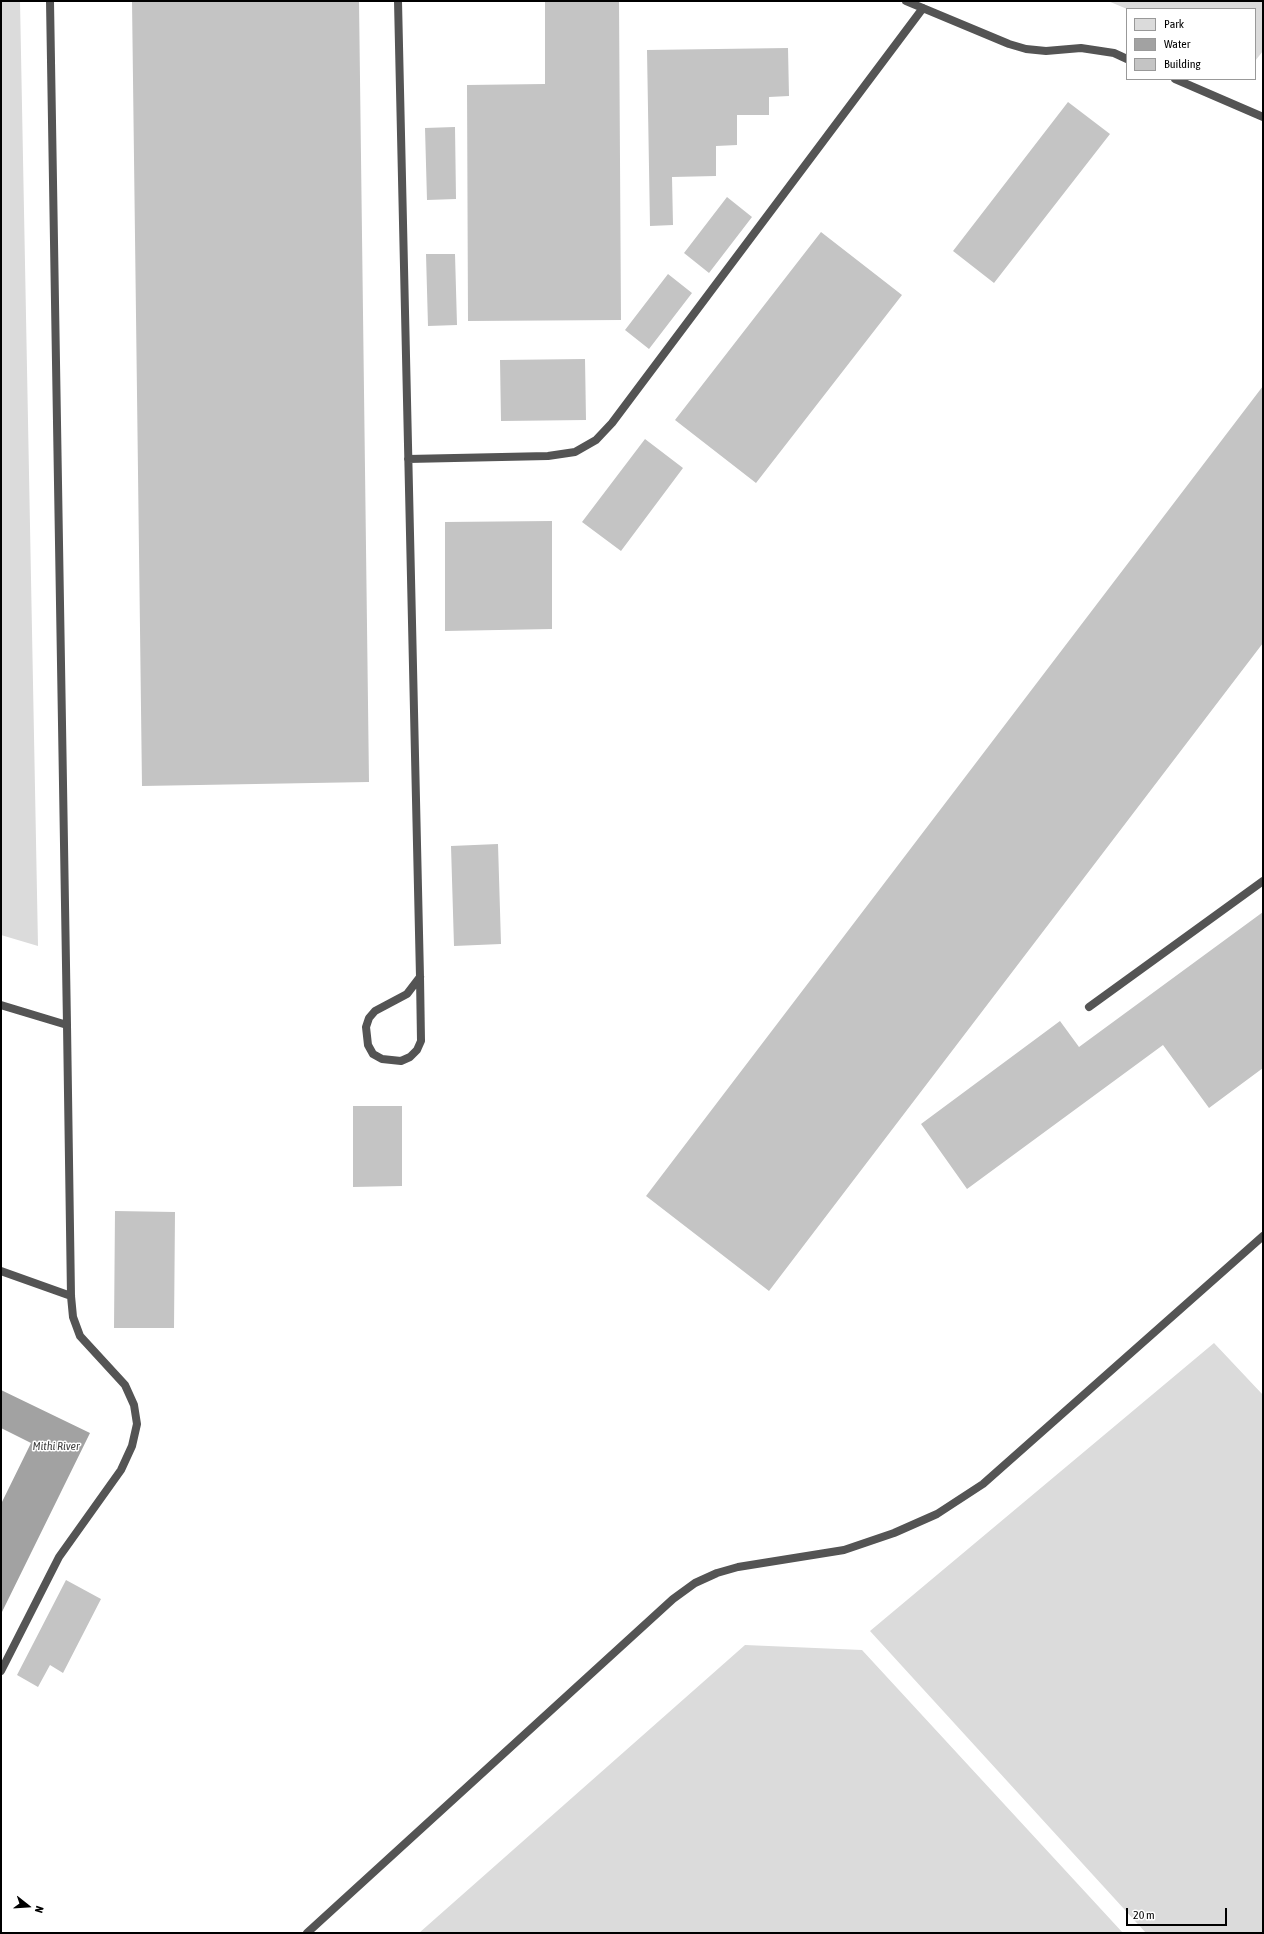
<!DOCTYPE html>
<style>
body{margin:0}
#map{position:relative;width:1264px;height:1934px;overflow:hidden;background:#fff;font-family:"Asap Condensed",sans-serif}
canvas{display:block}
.frame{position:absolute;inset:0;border:2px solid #000;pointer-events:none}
.legend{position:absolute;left:1126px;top:8px;width:130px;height:72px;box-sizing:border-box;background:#fff;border:1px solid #999;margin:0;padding:5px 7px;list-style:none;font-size:12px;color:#000}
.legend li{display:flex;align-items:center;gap:8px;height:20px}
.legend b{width:20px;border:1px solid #999}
.north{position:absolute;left:8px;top:1886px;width:40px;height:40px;-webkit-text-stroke:3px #fff;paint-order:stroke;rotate:107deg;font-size:11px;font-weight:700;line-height:16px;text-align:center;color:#000}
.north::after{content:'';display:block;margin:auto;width:14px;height:18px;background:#000;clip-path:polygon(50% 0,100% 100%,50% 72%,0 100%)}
.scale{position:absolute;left:1126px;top:1908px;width:101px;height:18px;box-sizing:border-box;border:2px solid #000;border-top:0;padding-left:5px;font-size:12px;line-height:14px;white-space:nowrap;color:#000;-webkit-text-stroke:3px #fff;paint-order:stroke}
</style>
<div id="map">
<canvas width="1264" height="1934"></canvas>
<div class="frame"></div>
<ul class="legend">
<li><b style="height:11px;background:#dbdbdb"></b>Park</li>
<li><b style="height:11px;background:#a2a2a2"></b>Water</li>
<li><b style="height:11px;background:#c4c4c4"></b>Building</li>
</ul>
<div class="north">N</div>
<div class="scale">20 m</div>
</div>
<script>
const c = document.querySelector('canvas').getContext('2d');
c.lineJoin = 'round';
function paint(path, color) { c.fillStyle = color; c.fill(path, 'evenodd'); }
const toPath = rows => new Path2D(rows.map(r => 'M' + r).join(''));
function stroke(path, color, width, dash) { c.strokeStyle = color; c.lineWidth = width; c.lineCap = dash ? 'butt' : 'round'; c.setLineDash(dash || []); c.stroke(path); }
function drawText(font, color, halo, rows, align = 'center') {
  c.font = font + ' "Asap Condensed",sans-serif'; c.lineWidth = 3; c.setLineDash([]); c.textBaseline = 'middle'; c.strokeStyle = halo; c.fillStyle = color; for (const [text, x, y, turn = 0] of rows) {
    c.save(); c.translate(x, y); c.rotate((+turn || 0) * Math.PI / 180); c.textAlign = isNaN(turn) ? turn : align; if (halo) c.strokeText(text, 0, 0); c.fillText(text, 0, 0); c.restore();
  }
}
paint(toPath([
 [1,1,20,1,38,946,1,935],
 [1108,1,1263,1,1263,51,1255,61,1255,9,1127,9],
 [1214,1343,1263,1395,1263,1933,1146,1933,870,1631],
 [745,1645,862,1650,1123,1933,419,1933]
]), '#dbdbdb');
paint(toPath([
 [1,1390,90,1433,1,1614,1,1504,31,1443,1,1428]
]), '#a2a2a2');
paint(toPath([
 [132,1,359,1,369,782,142,786],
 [545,1,619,1,621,320,468,321,467,85,545,84],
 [788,48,789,96,769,97,769,115,737,115,737,145,716,146,716,176,672,177,673,225,650,226,647,50],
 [1068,102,1110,134,994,283,953,251],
 [455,127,456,199,427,200,425,128],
 [727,197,752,217,709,273,684,253],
 [821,232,902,295,756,483,675,420],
 [426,254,455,254,457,325,428,326],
 [668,274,692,293,649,349,625,330],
 [585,359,586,420,501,421,500,360],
 [1263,386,1263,643,769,1291,646,1196],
 [645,439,683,468,621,551,582,522],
 [552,521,552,629,445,631,445,522],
 [498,844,501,944,454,946,451,846],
 [1263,912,1263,1068,1209,1108,1163,1045,967,1189,921,1124,1060,1021,1079,1047],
 [353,1106,402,1106,402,1186,353,1187],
 [115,1211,175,1212,174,1328,114,1328],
 [66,1580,101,1599,63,1673,50,1665,38,1687,17,1675]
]), '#c4c4c4');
stroke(toPath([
 [398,1,420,977],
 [906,1,1009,44,1026,49,1046,51,1081,48,1114,53,1127,59],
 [1175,79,1263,117],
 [408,459,548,456,575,452,596,440,612,423,923,8],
 [420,977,421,1041,417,1050,410,1057,401,1061,382,1059,373,1054,368,1045,366,1027,369,1018,375,1011,407,994,420,977],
 [1,1005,67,1025,50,1],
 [1089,1007,1263,881],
 [1,1271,71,1296],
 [1,1671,59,1557,121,1470,132,1446,137,1424,134,1405,125,1385,80,1336,73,1317,71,1296,67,1025],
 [307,1933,673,1599,695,1583,717,1573,738,1567,844,1550,894,1533,937,1514,983,1484,1263,1236]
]), '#545454', 8);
drawText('italic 12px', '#434343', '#fff', [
 ["Mithi River",56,1446]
]);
</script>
